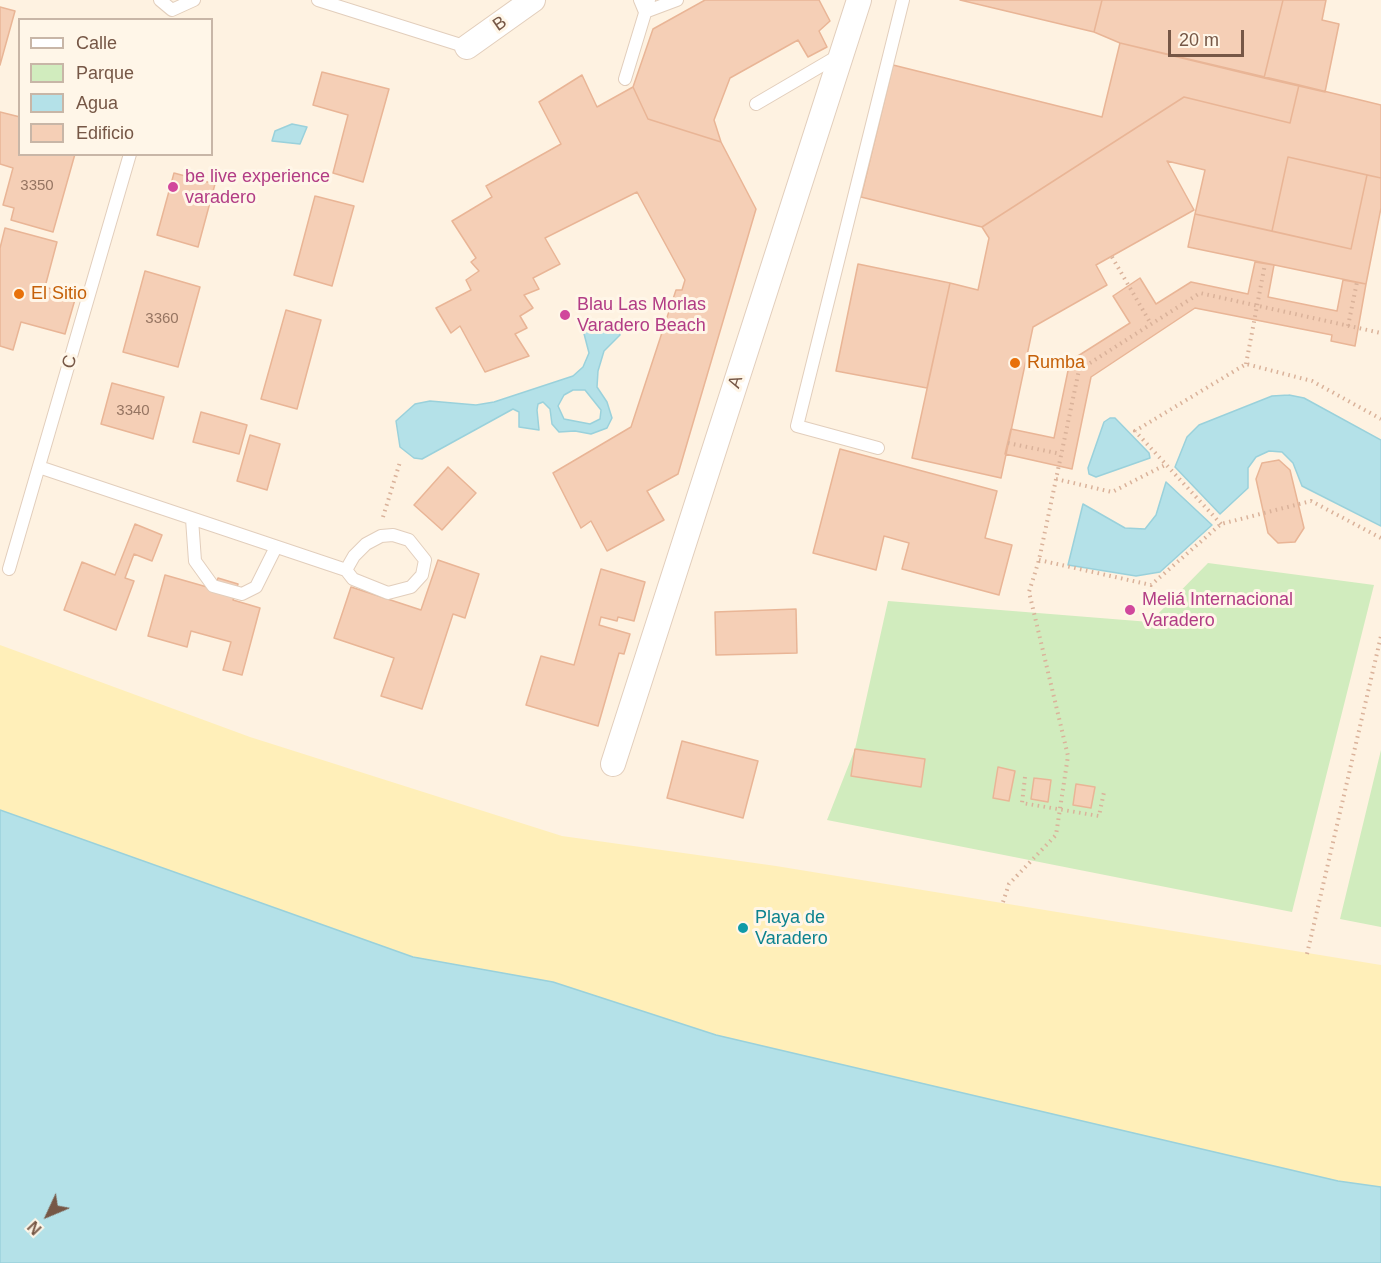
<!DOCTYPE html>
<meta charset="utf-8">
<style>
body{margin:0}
#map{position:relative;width:1381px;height:1263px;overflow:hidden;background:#fef2e1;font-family:Helvetica,sans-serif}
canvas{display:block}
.legend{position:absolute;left:18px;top:18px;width:195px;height:138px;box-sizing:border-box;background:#fff6e8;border:2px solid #c8b6a7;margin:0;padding:8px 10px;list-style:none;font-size:18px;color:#765746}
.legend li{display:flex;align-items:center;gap:12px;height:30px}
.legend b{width:30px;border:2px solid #c8b6a7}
.north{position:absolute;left:18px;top:1185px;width:60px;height:60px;-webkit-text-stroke:4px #fff6e8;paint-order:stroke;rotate:226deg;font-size:16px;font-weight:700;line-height:24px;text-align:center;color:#765746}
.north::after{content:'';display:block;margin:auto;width:21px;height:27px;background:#765746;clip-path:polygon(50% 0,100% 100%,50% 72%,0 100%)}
.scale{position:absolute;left:1168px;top:30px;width:76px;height:27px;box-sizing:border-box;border:3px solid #765746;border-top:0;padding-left:8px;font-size:18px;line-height:21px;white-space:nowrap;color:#765746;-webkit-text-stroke:4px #fff6e8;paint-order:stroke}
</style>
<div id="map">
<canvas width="1381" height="1263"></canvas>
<ul class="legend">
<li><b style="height:8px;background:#fff"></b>Calle</li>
<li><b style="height:16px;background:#d1ecbe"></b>Parque</li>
<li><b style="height:16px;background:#b4e1e8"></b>Agua</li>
<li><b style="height:16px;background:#f5cfb6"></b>Edificio</li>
</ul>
<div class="north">N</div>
<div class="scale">20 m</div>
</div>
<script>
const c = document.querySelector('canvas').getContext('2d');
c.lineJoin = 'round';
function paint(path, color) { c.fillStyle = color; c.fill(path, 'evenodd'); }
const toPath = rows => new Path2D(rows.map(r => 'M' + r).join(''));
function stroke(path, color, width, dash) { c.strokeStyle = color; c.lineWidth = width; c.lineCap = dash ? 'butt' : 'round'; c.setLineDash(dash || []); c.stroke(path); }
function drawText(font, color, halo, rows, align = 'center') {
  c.font = font + ' Helvetica,sans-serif'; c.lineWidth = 6; c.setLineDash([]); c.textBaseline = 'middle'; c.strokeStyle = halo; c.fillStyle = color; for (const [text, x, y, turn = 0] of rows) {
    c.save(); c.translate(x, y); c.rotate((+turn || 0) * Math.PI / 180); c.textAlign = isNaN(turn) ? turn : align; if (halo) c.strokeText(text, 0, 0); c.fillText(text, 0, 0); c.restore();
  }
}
paint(toPath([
 [1208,563,1374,585,1292,912,827,820,855,749,888,601,1150,622],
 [1381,750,1381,927,1340,919]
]), '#d1ecbe');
paint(toPath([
 [0,645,250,737,562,836,776,866,1381,965,1381,1187,1338,1181,716,1035,553,982,413,957,0,810]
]), '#ffefb9');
const water = toPath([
 [292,124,307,127,300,144,272,141,275,131,292,124],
 [594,321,601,329,609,330,617,325,620,335,604,351,598,371,597,387,607,402,612,418,607,428,591,434,575,431,559,432,552,424,550,409,543,402,538,404,537,410,539,430,519,427,519,412,513,409,422,459,414,458,400,447,396,421,415,404,430,401,476,405,494,402,573,376,583,367,589,353,582,326,587,322,594,321],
 [573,390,585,390,601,410,600,419,590,424,564,419,558,406,564,395,573,390],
 [1289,395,1304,398,1381,440,1381,526,1302,486,1293,463,1282,452,1269,451,1256,457,1248,468,1248,488,1220,514,1175,467,1187,437,1199,425,1272,396,1289,395],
 [1110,418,1115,418,1149,453,1150,458,1096,477,1089,474,1088,468,1104,422,1110,418],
 [1166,482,1212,525,1160,572,1136,576,1068,565,1083,504,1125,528,1145,529,1156,515,1166,482],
 [0,810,413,957,553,982,716,1035,1338,1181,1381,1187,1381,1263,0,1263,0,810]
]);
paint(water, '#b4e1e8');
stroke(water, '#9ad1db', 1.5);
const building = toPath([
 [705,0,819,0,830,21,819,31,827,47,808,57,798,40,730,78,714,120,721,142,648,119,633,87,653,29,705,0],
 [960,0,1102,0,1094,32,960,0],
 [1102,0,1283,0,1264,78,1120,43,1094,32,1102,0],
 [1283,0,1326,0,1322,20,1339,24,1325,92,1264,78,1283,0],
 [0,7,15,11,0,65,0,7],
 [1120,43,1299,85,1290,123,1184,97,982,227,861,197,893,65,1102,117,1120,43],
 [322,72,389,89,363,182,333,173,348,115,313,105,322,72],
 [582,75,597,107,633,87,648,119,721,142,756,209,678,474,647,491,664,520,607,551,591,521,581,528,553,473,631,427,676,290,682,290,685,280,637,192,545,238,560,264,533,278,539,289,524,295,533,308,520,316,527,328,515,334,529,356,485,372,460,326,451,333,436,308,471,290,466,280,479,271,471,262,476,258,452,221,492,197,486,186,561,144,539,102,582,75],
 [1299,85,1381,105,1381,178,1288,157,1272,231,1195,214,1205,170,1167,161,1194,210,1096,265,1107,285,1033,327,1001,478,912,458,950,283,978,290,989,238,982,227,1184,97,1290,123,1299,85],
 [0,112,20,117,20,154,75,154,53,232,11,220,14,208,3,205,13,168,0,164,0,112],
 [1288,157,1367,175,1351,249,1272,231,1288,157],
 [174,173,215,184,198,247,157,235,174,173],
 [1367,175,1381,178,1381,208,1366,284,1188,247,1195,214,1351,249,1367,175],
 [315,196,354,206,332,286,294,275,315,196],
 [5,228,57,242,45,287,76,296,65,334,21,322,13,350,0,346,0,248,5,228],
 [1255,262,1274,265,1268,297,1337,311,1343,280,1366,284,1355,346,1331,341,1332,335,1195,308,1091,377,1072,469,1005,454,1011,429,1054,438,1070,361,1130,323,1113,296,1140,278,1156,304,1191,282,1248,294,1255,262],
 [858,264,950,283,927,388,836,371,858,264],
 [145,271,200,287,178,367,123,352,145,271],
 [286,310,321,320,297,409,261,399,286,310],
 [112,383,164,397,153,439,101,424,112,383],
 [201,412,247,425,239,454,193,442,201,412],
 [250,435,280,444,267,490,237,481,250,435],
 [840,449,997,491,985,538,1012,545,999,595,902,569,909,543,884,536,876,570,813,553,840,449],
 [1279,460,1290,470,1304,528,1295,542,1278,543,1268,533,1256,479,1262,463,1279,460],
 [448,467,476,493,442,530,414,505,448,467],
 [135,524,162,535,152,561,134,554,125,578,134,581,116,630,64,610,82,562,115,575,135,524],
 [438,560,479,574,465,618,453,614,422,709,381,696,394,658,334,638,351,587,421,610,438,560],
 [601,569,645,582,634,621,618,617,617,621,601,617,599,625,630,634,624,654,619,653,598,726,526,705,541,656,574,665,601,569],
 [165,575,214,589,218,578,238,584,233,600,260,608,242,675,223,670,231,642,191,631,187,647,148,636,165,575],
 [796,609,797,653,716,655,715,612,796,609],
 [682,741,758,761,743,818,667,798,682,741],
 [855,749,925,759,921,787,851,776,855,749],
 [998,767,1015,771,1009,801,993,798,998,767],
 [1034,778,1051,780,1048,802,1031,799,1034,778],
 [1076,784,1095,787,1091,808,1073,805,1076,784]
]);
paint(building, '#f5cfb6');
stroke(building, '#e9b596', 1.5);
const service = toPath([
 [160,0,172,10,194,0],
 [318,0,467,47],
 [640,0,645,12,677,0],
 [625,79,649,0],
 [756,104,838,56],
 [878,448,797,426,903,0],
 [39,467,346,570,353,579,388,593,411,587,422,575,425,560,409,540,393,535,381,536,366,544,354,556,346,570],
 [192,519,195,561,213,586,242,594,256,587,276,547],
 [9,569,130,154]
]);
const minor = toPath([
 [467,47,533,0],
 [613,764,859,0]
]);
stroke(service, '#e2cebc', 14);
stroke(minor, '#e2cebc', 26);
stroke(toPath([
 [1112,257,1151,324],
 [1348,326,1357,282],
 [1246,364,1265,264],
 [1008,443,1061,454],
 [1056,479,1112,492,1165,465],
 [383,517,400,462],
 [1221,524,1135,431,1246,364,1312,381,1381,419],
 [1039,560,1151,585,1221,524,1311,501,1381,538],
 [1025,777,1022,803,1099,816,1104,792],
 [1003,902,1009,884,1056,835,1068,756,1029,592,1039,560,1079,370,1200,293,1381,333],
 [1307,954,1381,636]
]), '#dab29a', 4, [1.5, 4.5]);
stroke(service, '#fff', 12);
stroke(minor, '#fff', 24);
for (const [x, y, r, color] of [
 [173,187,6,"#d1479c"],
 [19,294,6,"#e8710a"],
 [565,315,6,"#d1479c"],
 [1015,363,6,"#e8710a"],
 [1130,610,6,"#d1479c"],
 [743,928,6,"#0f9aa8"]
]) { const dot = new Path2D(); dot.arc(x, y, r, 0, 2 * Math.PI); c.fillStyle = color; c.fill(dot); stroke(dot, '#fff6e8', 2); }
drawText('15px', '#967562', null, [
 ["3350",37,186],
 ["3360",162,319],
 ["3340",133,411]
]);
drawText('18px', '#765746', '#fff6e8', [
 ["B",500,24,-35],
 ["C",70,362,-74],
 ["A",736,382,-72]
]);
drawText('18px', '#b23c85', '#fff6e8', [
 ["be live experience",185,177],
 ["varadero",185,198],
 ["Blau Las Morlas",577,305],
 ["Varadero Beach",577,326],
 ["Meliá Internacional",1142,600],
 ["Varadero",1142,621]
], 'left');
drawText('18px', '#c56008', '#fff6e8', [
 ["El Sitio",31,294],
 ["Rumba",1027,363]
], 'left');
drawText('18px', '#0d838f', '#fff6e8', [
 ["Playa de",755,918],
 ["Varadero",755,939]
], 'left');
</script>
